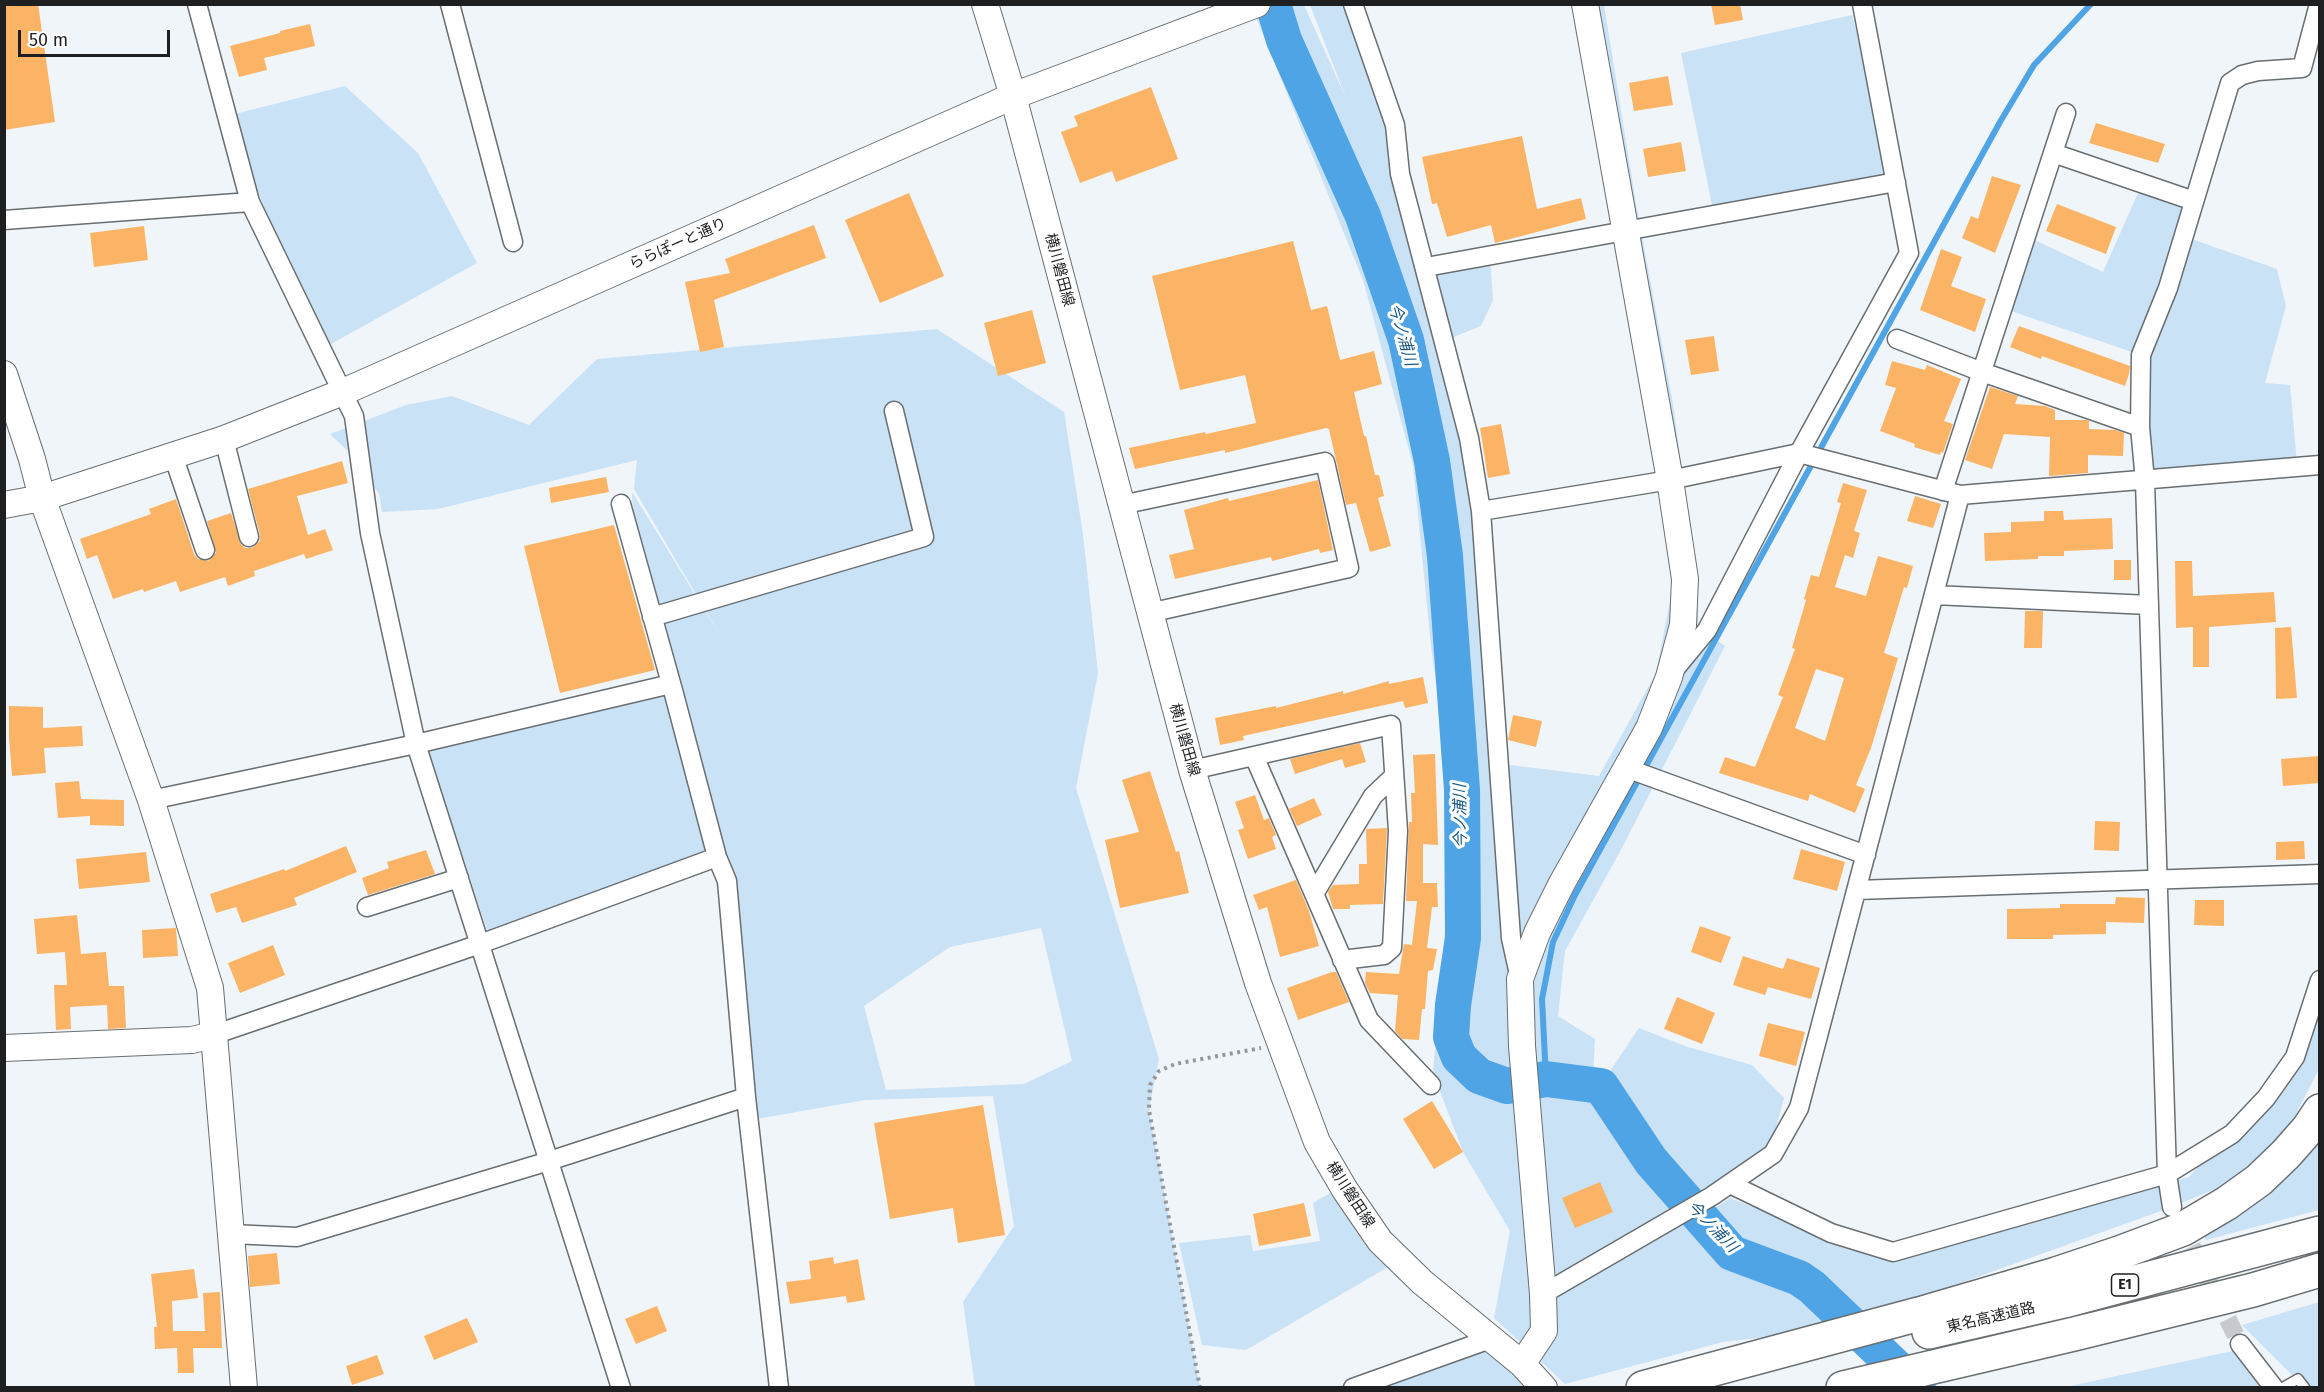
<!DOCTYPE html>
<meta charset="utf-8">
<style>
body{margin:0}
#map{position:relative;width:2324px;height:1392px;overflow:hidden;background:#f0f5f9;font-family:"Fira Sans",sans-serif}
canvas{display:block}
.frame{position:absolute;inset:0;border:6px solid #1d1f21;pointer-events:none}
.scale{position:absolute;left:18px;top:30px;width:152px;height:27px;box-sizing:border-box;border:3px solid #1d1f21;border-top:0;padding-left:8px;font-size:18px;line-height:21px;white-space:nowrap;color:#1d1f21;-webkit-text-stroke:4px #fff;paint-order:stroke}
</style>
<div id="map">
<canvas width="2324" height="1392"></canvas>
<div class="frame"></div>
<div class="scale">50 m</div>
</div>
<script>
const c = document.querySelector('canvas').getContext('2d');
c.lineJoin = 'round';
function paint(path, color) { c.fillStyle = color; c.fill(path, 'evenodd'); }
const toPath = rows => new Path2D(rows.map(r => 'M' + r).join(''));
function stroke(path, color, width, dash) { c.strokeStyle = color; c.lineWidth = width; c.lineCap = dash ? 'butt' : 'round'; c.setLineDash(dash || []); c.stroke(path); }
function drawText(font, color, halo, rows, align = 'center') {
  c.font = font + ' "Fira Sans","Noto Sans JP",sans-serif'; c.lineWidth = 6; c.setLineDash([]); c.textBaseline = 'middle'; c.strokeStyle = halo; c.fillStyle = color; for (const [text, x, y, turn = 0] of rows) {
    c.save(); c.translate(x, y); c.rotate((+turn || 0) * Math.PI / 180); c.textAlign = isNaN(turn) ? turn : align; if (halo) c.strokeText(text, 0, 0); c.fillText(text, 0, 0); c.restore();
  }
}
paint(toPath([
 [1251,5,1304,5,1346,98,1310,5,1353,5,1426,274,1490,256,1493,300,1481,326,1444,341,1482,534,1500,767,1510,765,1599,776,1656,673,1674,580,1572,5,1604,5,1636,203,1673,404,1695,568,1699,628,1725,646,1622,848,1565,951,1558,1016,1595,1039,1593,1075,1600,1086,1639,1028,1688,1047,1752,1065,1784,1098,1770,1150,1713,1187,1681,1196,1701,1217,1730,1198,1892,1261,2189,1177,2295,1057,2319,980,2319,1069,2288,1129,2232,1182,2172,1207,1905,1303,1800,1333,1723,1342,1565,1384,1494,1318,1510,1231,1463,1152,1433,1073,1454,821,1431,646,1413,465,1363,280],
 [1852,15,1896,182,1712,205,1681,53],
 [345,86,418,153,477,263,322,349,227,116],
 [2138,193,2194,201,2183,236,2277,269,2286,306,2265,383,2290,385,2297,463,2145,481,2141,355,2002,308,2026,236,2103,272],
 [937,329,1064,412,1083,534,1098,673,1076,788,1159,1059,1149,1110,1200,1387,975,1387,963,1302,1014,1226,993,1096,865,1100,762,1118,754,1117,717,857,488,933,428,751,674,694,634,551,632,492,720,635,634,489,637,460,438,509,382,512,379,494,352,455,330,434,406,405,452,396,529,425,597,359],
 [1041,928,1072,1061,1024,1084,886,1090,864,1006,950,947],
 [2319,1124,2319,1210,2206,1240,2203,1234],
 [1330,1193,1400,1260,1246,1350,1202,1345,1179,1243,1250,1235,1253,1251,1320,1241,1313,1203],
 [2319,1302,2319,1387,2304,1387,2242,1325],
 [1490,1339,1533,1388,1377,1388,1392,1384],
 [2237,1350,2264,1388,2061,1388]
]), '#cae2f6');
stroke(toPath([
 [1546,1079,1542,999,1553,942,1575,895,2000,122,2034,65,2091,4]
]), '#4ea4e5', 6);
stroke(toPath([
 [1273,4,1284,40,1363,216,1406,340,1432,461,1445,556,1462,790,1463,938,1453,1005,1451,1037,1459,1057,1479,1076,1507,1086,1546,1079,1601,1086,1651,1161,1732,1253,1799,1278,1812,1287,1918,1388]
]), '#4ea4e5', 36);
paint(toPath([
 [4,4,38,4,55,122,4,130],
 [1711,4,1740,4,1743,20,1715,25],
 [310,24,315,46,264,58,267,70,239,77,230,46,280,33,280,31],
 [1668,76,1673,105,1634,111,1629,83],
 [1151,87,1178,159,1116,182,1112,171,1080,183,1061,132,1078,126,1074,116],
 [2096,123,2165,144,2158,163,2089,143],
 [1522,136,1537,209,1581,198,1586,219,1495,243,1491,225,1447,237,1437,203,1432,204,1422,157],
 [1681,142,1686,171,1648,177,1643,149],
 [1992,176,2021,185,1995,253,1962,238,1971,216,1978,219],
 [909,193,944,276,880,303,845,220],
 [2057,204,2116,227,2106,254,2046,231],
 [814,225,826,258,714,300,724,347,700,352,685,282,730,273,725,259],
 [144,226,148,260,94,267,90,233],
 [1293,241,1311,310,1327,306,1340,360,1374,351,1382,384,1354,392,1364,436,1366,436,1375,475,1379,475,1384,496,1378,498,1391,546,1370,552,1356,503,1346,505,1329,429,1326,428,1225,453,1225,450,1135,469,1129,448,1205,432,1206,434,1256,423,1245,375,1180,390,1152,276],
 [1941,249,1962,257,1951,286,1986,299,1975,332,1920,310],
 [1032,310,1046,363,998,376,984,323],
 [2019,326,2130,366,2129,374,2125,386,2042,356,2041,359,2010,347],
 [1714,336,1719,371,1691,375,1685,340],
 [1892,361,1925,370,1927,365,1961,379,1944,421,1953,424,1943,453,1941,452,1940,455,1914,447,1915,444,1880,431,1896,388,1885,385],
 [1990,387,2018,396,2015,404,2045,406,2055,410,2055,420,2087,420,2089,421,2089,429,2115,430,2124,433,2123,456,2088,455,2088,473,2049,476,2050,437,2004,434,1992,469,1965,460],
 [1501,424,1510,474,1488,478,1480,428],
 [342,461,348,483,297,496,308,535,325,529,333,550,306,559,304,554,254,571,255,576,228,586,225,577,180,592,176,581,144,592,143,589,113,599,97,555,87,559,80,539,151,514,149,509,176,499,194,554,198,559,208,561,216,553,207,521,231,513,241,544,245,548,252,548,260,541,260,535,248,489],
 [606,477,609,492,551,503,549,488],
 [1318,480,1333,550,1320,553,1319,549,1272,561,1271,557,1175,579,1169,555,1194,549,1184,510,1228,498,1229,501],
 [1843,483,1867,490,1854,531,1860,533,1853,558,1845,555,1835,587,1866,596,1878,556,1913,566,1907,588,1904,587,1884,653,1898,658,1871,748,1856,785,1865,789,1855,813,1810,794,1808,801,1719,773,1725,757,1755,767,1783,697,1778,695,1795,649,1792,648,1806,600,1804,599,1811,575,1819,577,1841,503,1837,502],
 [1816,669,1844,678,1825,741,1795,728],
 [1915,496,1941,504,1933,528,1907,521],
 [2044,511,2063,511,2064,520,2112,518,2113,549,2064,551,2064,556,2038,556,2038,559,1985,561,1984,533,2011,532,2011,522,2044,521],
 [614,525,655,670,560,693,524,546],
 [2114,560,2131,560,2131,580,2114,580],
 [2175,561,2192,561,2193,596,2274,592,2276,622,2209,627,2209,667,2193,667,2193,627,2176,628],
 [2025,611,2043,611,2042,648,2024,648],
 [2291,627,2297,698,2276,699,2275,628],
 [1423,677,1428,703,1405,708,1403,701,1243,736,1244,740,1220,745,1215,718,1276,706,1276,708,1343,691,1343,694,1389,681,1389,684],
 [9,706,43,707,43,728,82,726,83,746,44,748,46,773,12,776,9,737],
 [1513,715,1542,721,1536,747,1508,740],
 [1360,743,1366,762,1345,768,1342,759,1295,774,1290,759],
 [1435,754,1438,845,1423,844,1423,883,1437,883,1438,907,1432,907,1427,948,1437,949,1433,970,1428,971,1425,1009,1422,1009,1419,1040,1402,1039,1395,1031,1398,995,1370,993,1365,983,1366,972,1399,974,1404,944,1412,945,1417,901,1406,901,1409,822,1412,822,1411,793,1415,793,1413,755],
 [2319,756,2319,783,2283,786,2281,759],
 [1150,771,1176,852,1179,851,1189,893,1120,908,1105,840,1139,832,1122,780],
 [79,781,81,799,124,800,124,826,90,825,90,816,58,818,55,783],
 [1255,795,1264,820,1269,818,1276,835,1272,837,1276,849,1248,859,1238,830,1244,828,1235,802],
 [1314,798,1322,815,1297,826,1289,809],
 [2095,821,2120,822,2119,851,2094,850],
 [1387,828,1383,904,1350,905,1350,909,1333,909,1328,892,1333,885,1359,884,1359,864,1367,864,1366,829],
 [2304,841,2305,859,2276,860,2276,842],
 [346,846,357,872,294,898,297,905,242,923,236,907,216,913,210,894,284,869,285,871],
 [1801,849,1845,862,1837,891,1793,879],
 [426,850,435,874,368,895,362,878,389,868,387,862],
 [146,852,150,882,79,889,76,859],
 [1296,880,1309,911,1319,946,1280,957,1267,907,1259,910,1253,895],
 [2116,897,2145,898,2144,923,2106,922,2106,934,2053,935,2053,939,2007,939,2007,909,2060,908,2060,904,2115,904],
 [2195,900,2224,900,2224,926,2194,925],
 [77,915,81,954,106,952,109,986,124,986,126,1028,108,1029,107,1005,70,1007,71,1029,56,1030,54,985,67,985,65,952,37,954,34,919],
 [1700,926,1731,937,1721,963,1691,952],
 [176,928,178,956,143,958,142,930],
 [273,945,285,975,240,993,228,963],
 [1743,956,1783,969,1787,958,1820,968,1811,999,1768,987,1765,995,1733,985],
 [1332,972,1336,972,1349,1002,1298,1020,1287,988],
 [1677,997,1715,1013,1702,1044,1664,1029],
 [1768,1023,1805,1032,1796,1066,1759,1056],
 [1432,1101,1463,1152,1434,1169,1403,1119],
 [983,1105,1005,1235,958,1243,953,1208,890,1219,874,1123],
 [1600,1182,1613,1212,1575,1228,1562,1198],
 [1304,1203,1311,1236,1259,1246,1253,1214],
 [277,1253,280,1284,250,1287,248,1256],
 [833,1257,834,1264,858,1259,865,1300,847,1303,846,1296,790,1304,786,1282,811,1279,809,1261],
 [194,1269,198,1298,172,1301,173,1331,205,1331,203,1293,220,1292,222,1348,193,1348,194,1373,178,1373,177,1348,155,1349,154,1327,157,1327,151,1274],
 [657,1306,667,1331,636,1344,625,1319],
 [467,1318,478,1342,434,1360,424,1336],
 [377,1355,384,1374,352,1385,346,1366]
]), '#fbb465');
stroke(toPath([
 [2180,1222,2240,1344]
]), '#c6cace', 18, [18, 9]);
const lane = toPath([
 [2282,1388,2298,1379,2305,1388]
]);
const street = toPath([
 [197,4,250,202,354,416,370,533,416,744,621,1388],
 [450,4,513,242],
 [1353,4,1395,125,1400,174,1469,438,1481,511,1511,938,1520,979],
 [2053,153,2194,201],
 [4,220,250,202],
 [1426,267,1896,182],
 [1897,339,1982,372,2140,427,2145,481,2167,1174,2172,1207],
 [2140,427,2141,355,2168,288,2230,83,2242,75,2258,71,2302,68,2319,4],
 [224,439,249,537],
 [173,455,205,550],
 [1943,491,2066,113],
 [621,504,674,694,717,857,727,881,746,1097,779,1388],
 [1121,505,1325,462,1349,568,1149,613],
 [1481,511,1670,480,1799,453,1960,495,2320,465],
 [1934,595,2149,605],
 [652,617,924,537,894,411],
 [1674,670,1707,630,1799,453,1909,253,1862,4],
 [1254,756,1369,1020,1431,1085],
 [1626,768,1866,855],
 [1192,770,1391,725,1398,831,1392,948,1384,955,1342,960],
 [151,800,416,744,671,684],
 [1857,890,2320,874],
 [1314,894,1373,796,1394,776],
 [367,907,459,878],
 [213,1035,480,944,717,857],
 [1730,1184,1831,1233,1893,1252,2167,1174,2232,1134,2266,1098,2295,1057,2320,980],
 [231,1234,297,1237,549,1161,746,1097],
 [1543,1294,1712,1196,1773,1154,1799,1108,1960,495],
 [2240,1344,2274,1388],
 [1353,1388,1490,1339]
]);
const secondary = toPath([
 [985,4,1013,96,1192,770,1258,983,1317,1142,1345,1190,1380,1241,1422,1282,1522,1364,1544,1388],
 [4,374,32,459,42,498,151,800,210,988,244,1388],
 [4,505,42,498,224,439,343,392,1013,96,1257,4],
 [4,1048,192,1040,213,1035],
 [1522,1364,1544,1331,1543,1294,1522,1046,1520,979,1537,933,1562,883,1649,728,1669,677,1683,625,1685,579,1670,480,1585,4]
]);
const highway = toPath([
 [1929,1332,2064,1301,2320,1233],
 [1643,1388,1919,1314,2056,1274,2119,1253,2183,1229,2227,1203,2259,1180,2286,1154,2308,1129,2320,1111],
 [1843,1388,2074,1334,2253,1290,2320,1270]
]);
stroke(lane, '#696e71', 12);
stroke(street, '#696e71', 21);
stroke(secondary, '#696e71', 28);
stroke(highway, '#696e71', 36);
stroke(toPath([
 [1200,1388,1149,1110,1150,1085,1159,1071,1175,1064,1261,1048]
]), '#93979a', 4, [3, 4.5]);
stroke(lane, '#fff', 9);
stroke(street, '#fff', 18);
stroke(secondary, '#fff', 26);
stroke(highway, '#fff', 33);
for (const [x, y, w] of [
 [2125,1285,27]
]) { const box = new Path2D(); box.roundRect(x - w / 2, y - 11, w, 22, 4.5); c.fillStyle = '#fff'; c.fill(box); stroke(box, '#1d1f21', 1.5); }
drawText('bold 14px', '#1d1f21', null, [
 ["E1",2125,1285]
]);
drawText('15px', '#1d1f21', '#fff', [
 ["ららぽーと通り",678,244,-24],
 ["横川磐田線",1059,270,75],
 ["横川磐田線",1184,740,74],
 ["横川磐田線",1350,1195,57],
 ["東名高速道路",1991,1318,-13]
]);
drawText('italic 16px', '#195782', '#fff', [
 ["今ノ浦川",1402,335,74],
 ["今ノ浦川",1461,816,-91],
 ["今ノ浦川",1712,1227,46]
]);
</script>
